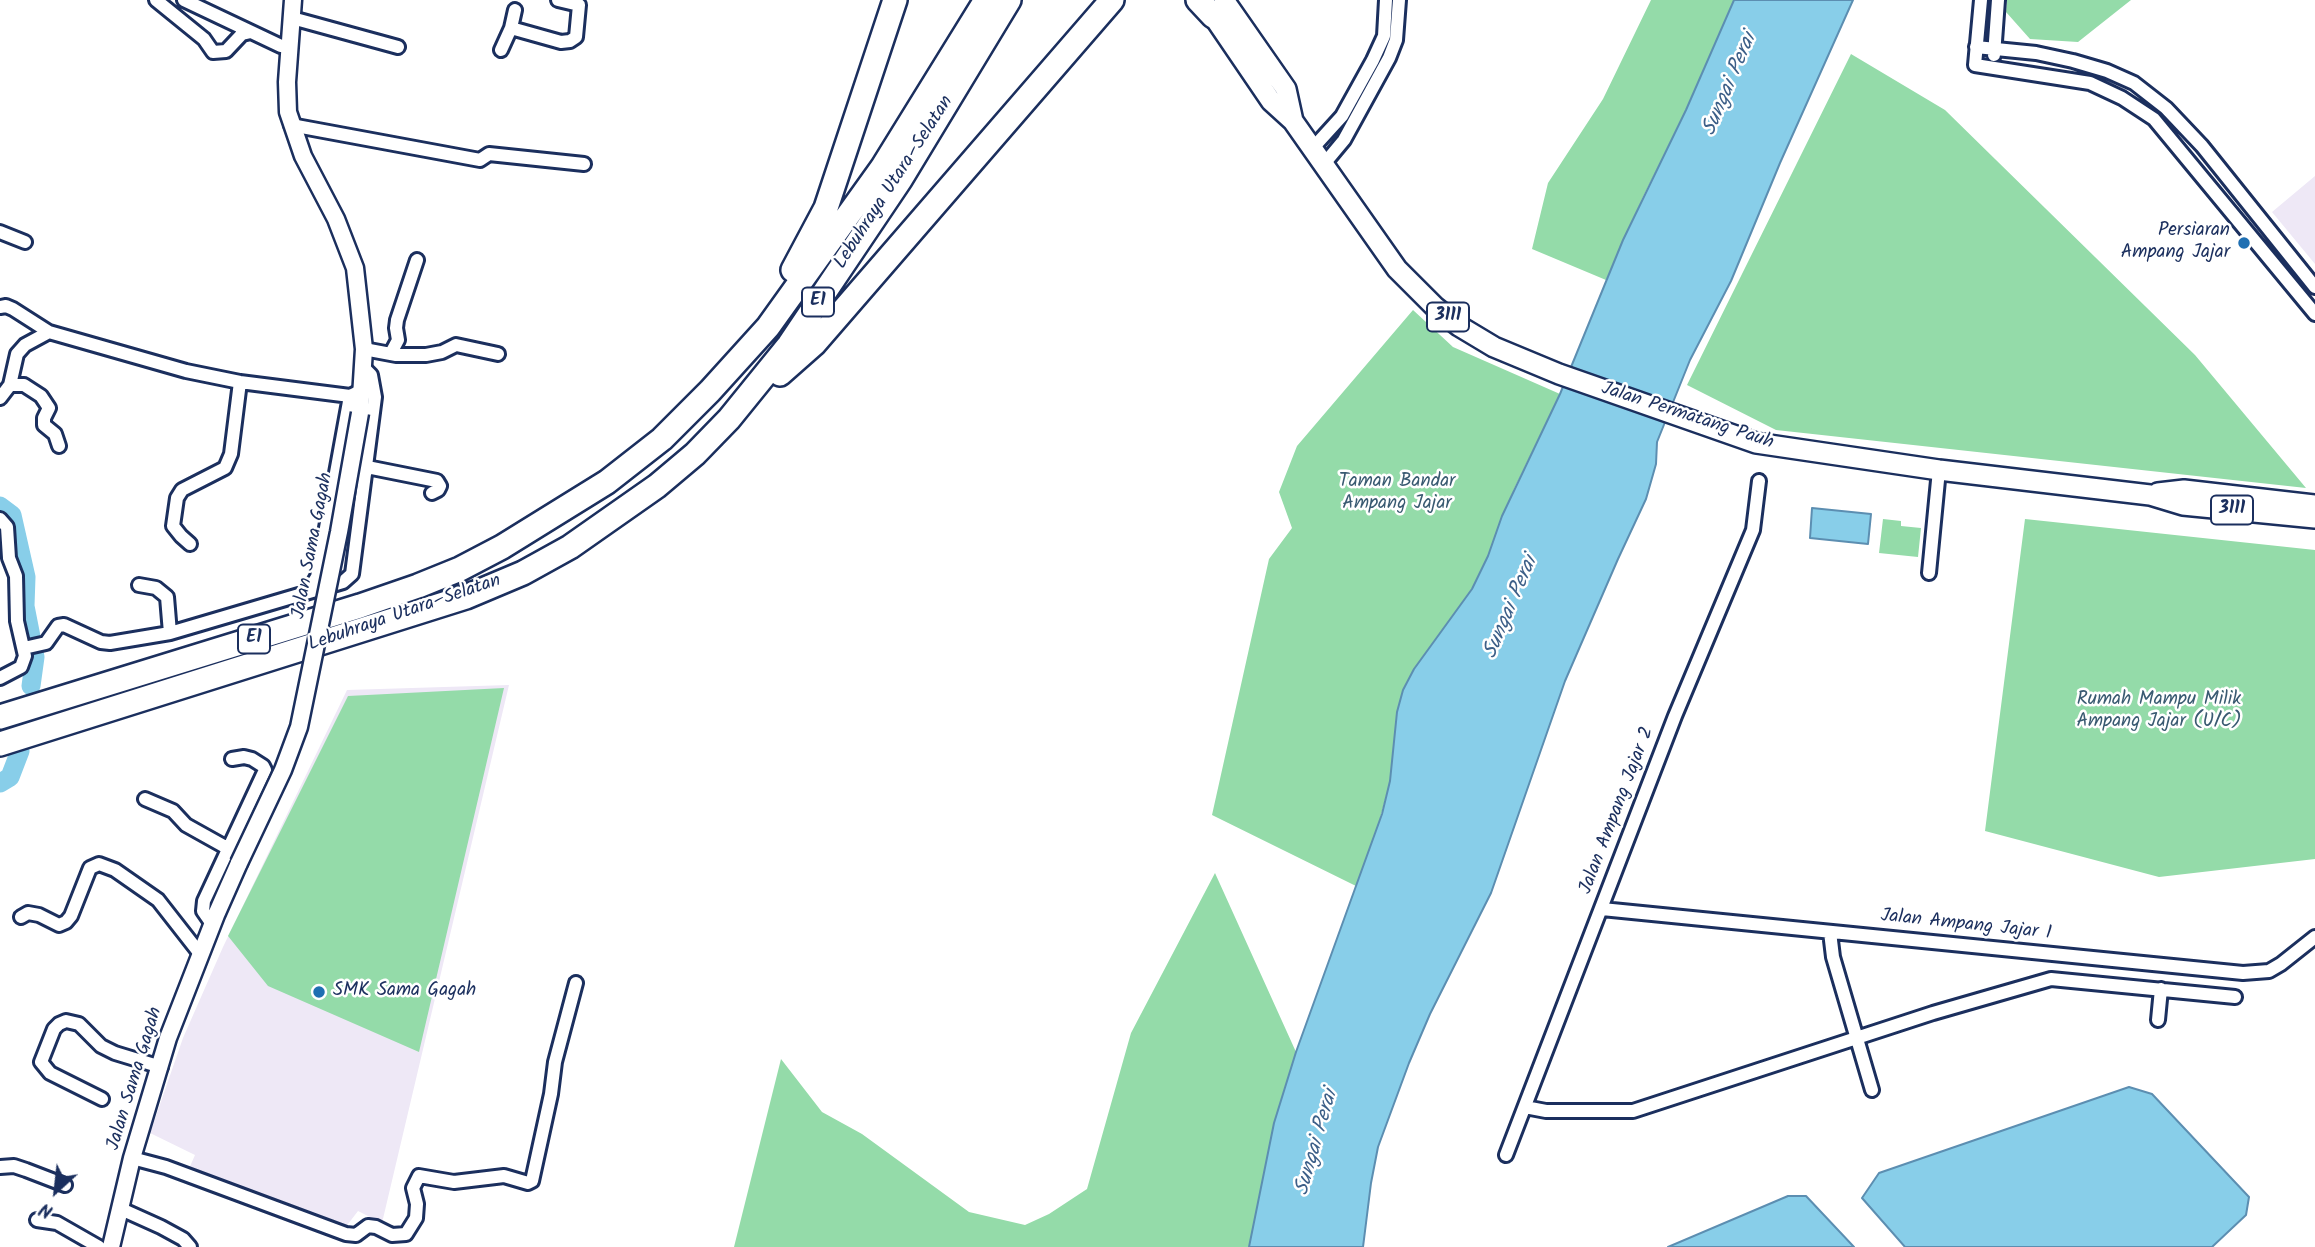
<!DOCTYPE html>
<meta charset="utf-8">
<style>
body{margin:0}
#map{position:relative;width:2315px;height:1247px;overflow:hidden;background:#fff;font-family:Kalam,sans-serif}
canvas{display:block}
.north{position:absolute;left:21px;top:1156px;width:70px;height:70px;-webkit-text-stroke:5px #fff;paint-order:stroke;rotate:207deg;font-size:19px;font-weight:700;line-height:28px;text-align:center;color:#1b2f5e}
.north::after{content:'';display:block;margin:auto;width:24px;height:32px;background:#1b2f5e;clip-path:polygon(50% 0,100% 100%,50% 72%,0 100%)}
</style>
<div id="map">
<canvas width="2315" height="1247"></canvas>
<div class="north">N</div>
</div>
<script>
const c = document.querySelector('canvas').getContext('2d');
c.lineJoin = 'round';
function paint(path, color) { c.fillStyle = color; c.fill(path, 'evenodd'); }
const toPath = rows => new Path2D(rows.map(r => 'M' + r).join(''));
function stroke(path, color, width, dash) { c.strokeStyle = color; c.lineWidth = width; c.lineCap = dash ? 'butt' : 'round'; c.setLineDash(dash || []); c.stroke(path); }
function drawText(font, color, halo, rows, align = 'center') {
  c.font = font + ' Kalam,sans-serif'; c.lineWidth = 5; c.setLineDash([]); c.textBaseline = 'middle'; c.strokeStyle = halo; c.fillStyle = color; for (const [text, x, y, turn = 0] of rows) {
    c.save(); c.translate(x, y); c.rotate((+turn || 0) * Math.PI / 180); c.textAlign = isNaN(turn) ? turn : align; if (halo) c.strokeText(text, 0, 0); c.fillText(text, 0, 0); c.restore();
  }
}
paint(toPath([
 [2315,176,2315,264,2272,212],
 [509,685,382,1223,358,1211,345,1228,188,1171,195,1155,150,1133,183,1038,223,947,347,690]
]), '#eee8f6');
paint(toPath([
 [1651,0,1734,0,1686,110,1642,199,1606,280,1532,249,1548,183,1603,99],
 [2007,0,2131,0,2078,42,2030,39,2006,12],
 [1851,54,1945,110,2195,355,2306,488,1776,430,1687,385],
 [1413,310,1453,347,1560,394,1514,489,1488,556,1472,589,1414,669,1403,690,1397,712,1390,781,1375,837,1356,886,1212,815,1269,559,1292,528,1279,492,1297,446],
 [1883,519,1901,521,1901,526,1921,528,1918,557,1879,553],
 [2025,519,2315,550,2315,859,2159,877,1985,831],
 [504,688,419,1052,268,986,228,936,348,696],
 [1215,873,1296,1052,1274,1123,1249,1247,734,1247,781,1059,822,1112,862,1134,969,1212,1025,1225,1049,1214,1087,1189,1131,1033]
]), '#94dba9');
const water = toPath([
 [1734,0,1853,0,1780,163,1731,281,1690,360,1657,442,1656,464,1646,499,1618,559,1565,681,1491,893,1430,1014,1409,1063,1378,1147,1371,1183,1363,1247,1249,1247,1274,1123,1296,1052,1382,814,1390,781,1397,712,1403,690,1414,669,1472,589,1488,556,1502,516,1560,394,1623,240,1686,110,1734,0],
 [1812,508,1871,514,1868,544,1810,538,1812,508],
 [2129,1087,2152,1094,2249,1197,2246,1215,2212,1247,1905,1247,1862,1198,1879,1173,2129,1087],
 [1788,1196,1806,1196,1854,1247,1668,1247,1788,1196]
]);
paint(water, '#88cee9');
stroke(water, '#5c8eb1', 2);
stroke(toPath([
 [0,506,12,515,26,577,25,606,35,657,31,686],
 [0,783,10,777,20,751]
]), '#88cee9', 19);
const minor = toPath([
 [156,0,204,39,213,52,226,51,242,34,251,32],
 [184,0,281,46,290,47],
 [1981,0,1975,65,2090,83,2122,98,2154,119,2315,314],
 [292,18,398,47],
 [511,28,561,42,570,41,576,37,579,5,558,0],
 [1976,47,2036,53,2073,61,2107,71,2134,83,2166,108,2202,146,2315,287],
 [501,50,511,28,515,10],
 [1994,55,1998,0],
 [291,125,480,160,489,154,584,164],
 [1312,149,1342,116,1373,60,1384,36,1386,0],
 [1324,164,1344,140,1389,58,1396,40,1399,0],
 [0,232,25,242],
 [0,307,6,306,13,309,49,332,186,371,240,382,350,396,362,390],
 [364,349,396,355,426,355,442,352,456,345,498,354],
 [391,353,398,340,396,328,397,320,417,260],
 [10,385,24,385,41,396,49,408,44,418,44,425,55,434,59,446],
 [0,398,10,385,17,354,25,345,49,332],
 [367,467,437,481,440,486,438,490,432,493],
 [0,519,7,527,9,558,16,576,17,621,25,656,21,667,0,678],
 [190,544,181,536,173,526,177,498,182,490,225,468,231,454,240,382],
 [1929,573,1939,470],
 [139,585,156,588,167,597,170,633],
 [305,591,312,585,317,577,350,396],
 [24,648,46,643,58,626,64,625,101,642,110,643,170,633,343,582,352,574,375,397,371,375,363,367],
 [145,799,173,811,186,825,229,849],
 [1602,909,2243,973,2269,971,2281,964,2315,937],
 [21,917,28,913,39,915,59,925,66,922,71,916,90,868,99,864,115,870,158,900,201,955],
 [212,924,203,911,204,901,265,770,263,766,252,759,244,757,232,759],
 [1830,932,1833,957,1872,1090],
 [2158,1020,2161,989],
 [102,1099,50,1073,41,1062,54,1029,59,1024,66,1021,79,1024,101,1046,115,1053,161,1067],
 [1525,1107,1546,1111,1633,1111,1933,1013,2051,979,2235,997],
 [1506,1155,1675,716,1753,530,1759,481],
 [132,1158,166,1167,346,1234,356,1235,368,1226,376,1227,392,1235,406,1234,416,1218,417,1204,413,1188,419,1176,454,1182,504,1176,528,1183,532,1181,551,1094,555,1062,576,983],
 [0,1167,14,1166,26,1170,65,1185],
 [121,1209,161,1227,183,1239,190,1247],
 [37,1220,57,1223,99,1247]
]);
const tertiary = toPath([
 [293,0,287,82,288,112,303,156,336,219,355,268,364,349,360,413],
 [111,1247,132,1158,168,1038,216,915,239,863]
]);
const primary = toPath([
 [1224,0,1286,89,1293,121],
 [1205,4,1271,101,1293,121,1397,269,1435,307,1459,326,1494,347,1559,374,1756,443,1939,470,2150,495,2183,505,2315,518],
 [2158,493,2184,490,2315,505]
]);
const motorway = toPath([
 [1198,0,1213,16],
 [793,270,826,208,895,0],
 [780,374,814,344,1112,0],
 [0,717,360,606,418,586,460,569,502,547,607,482,662,439,710,391,768,327,882,168,986,0],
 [0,744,466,597,523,573,570,547,657,486,695,454,729,419,789,345,900,180,1009,0]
]);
stroke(minor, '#1b2f5e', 18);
stroke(tertiary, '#1b2f5e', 21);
stroke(primary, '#1b2f5e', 24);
stroke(motorway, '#1b2f5e', 28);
stroke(minor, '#fff', 12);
stroke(tertiary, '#fff', 16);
stroke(primary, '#fff', 19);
stroke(motorway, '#fff', 23);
const tertiaryBridge = toPath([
 [239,863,283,770,299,727,339,532,360,413]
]);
stroke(tertiaryBridge, '#1b2f5e', 21, []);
stroke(tertiaryBridge, '#fff', 16);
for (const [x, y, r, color] of [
 [2244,243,7,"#1f6fb2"],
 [319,992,7,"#1f6fb2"]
]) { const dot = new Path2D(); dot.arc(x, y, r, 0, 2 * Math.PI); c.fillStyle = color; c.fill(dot); stroke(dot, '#fff', 2.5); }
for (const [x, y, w] of [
 [818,302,32],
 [1448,317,42],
 [2232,510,42],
 [254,639,32]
]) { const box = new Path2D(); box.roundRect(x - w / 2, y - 14.5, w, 29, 5); c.fillStyle = '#fff'; c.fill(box); stroke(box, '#1b2f5e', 2); }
drawText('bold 18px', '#1b2f5e', null, [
 ["E1",818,302],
 ["3111",1448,317],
 ["3111",2232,510],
 ["E1",254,639]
]);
drawText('19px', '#1b2f5e', '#fff', [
 ["Lebuhraya Utara–Selatan",895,183,-57],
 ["Jalan Permatang Pauh",1687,417,18],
 ["Jalan Sama Gagah",314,546,-79],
 ["Lebuhraya Utara–Selatan",405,614,-19],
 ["Jalan Ampang Jajar 2",1618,811,-69],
 ["Jalan Ampang Jajar 1",1966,926,6],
 ["Jalan Sama Gagah",136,1079,-73]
]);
drawText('19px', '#1b2f5e', '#fff', [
 ["Persiaran",2230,232],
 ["Ampang Jajar",2230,254],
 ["SMK Sama Gagah",333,992,"left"]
], 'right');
drawText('19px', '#395a71', '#fff', [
 ["Taman Bandar",1397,483],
 ["Ampang Jajar",1397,505],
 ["Rumah Mampu Milik",2159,701],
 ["Ampang Jajar (U/C)",2159,723]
]);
drawText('italic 21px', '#3c5f88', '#fff', [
 ["Sungai Perai",1731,85,-67],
 ["Sungai Perai",1512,608,-67],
 ["Sungai Perai",1318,1143,-74]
]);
</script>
